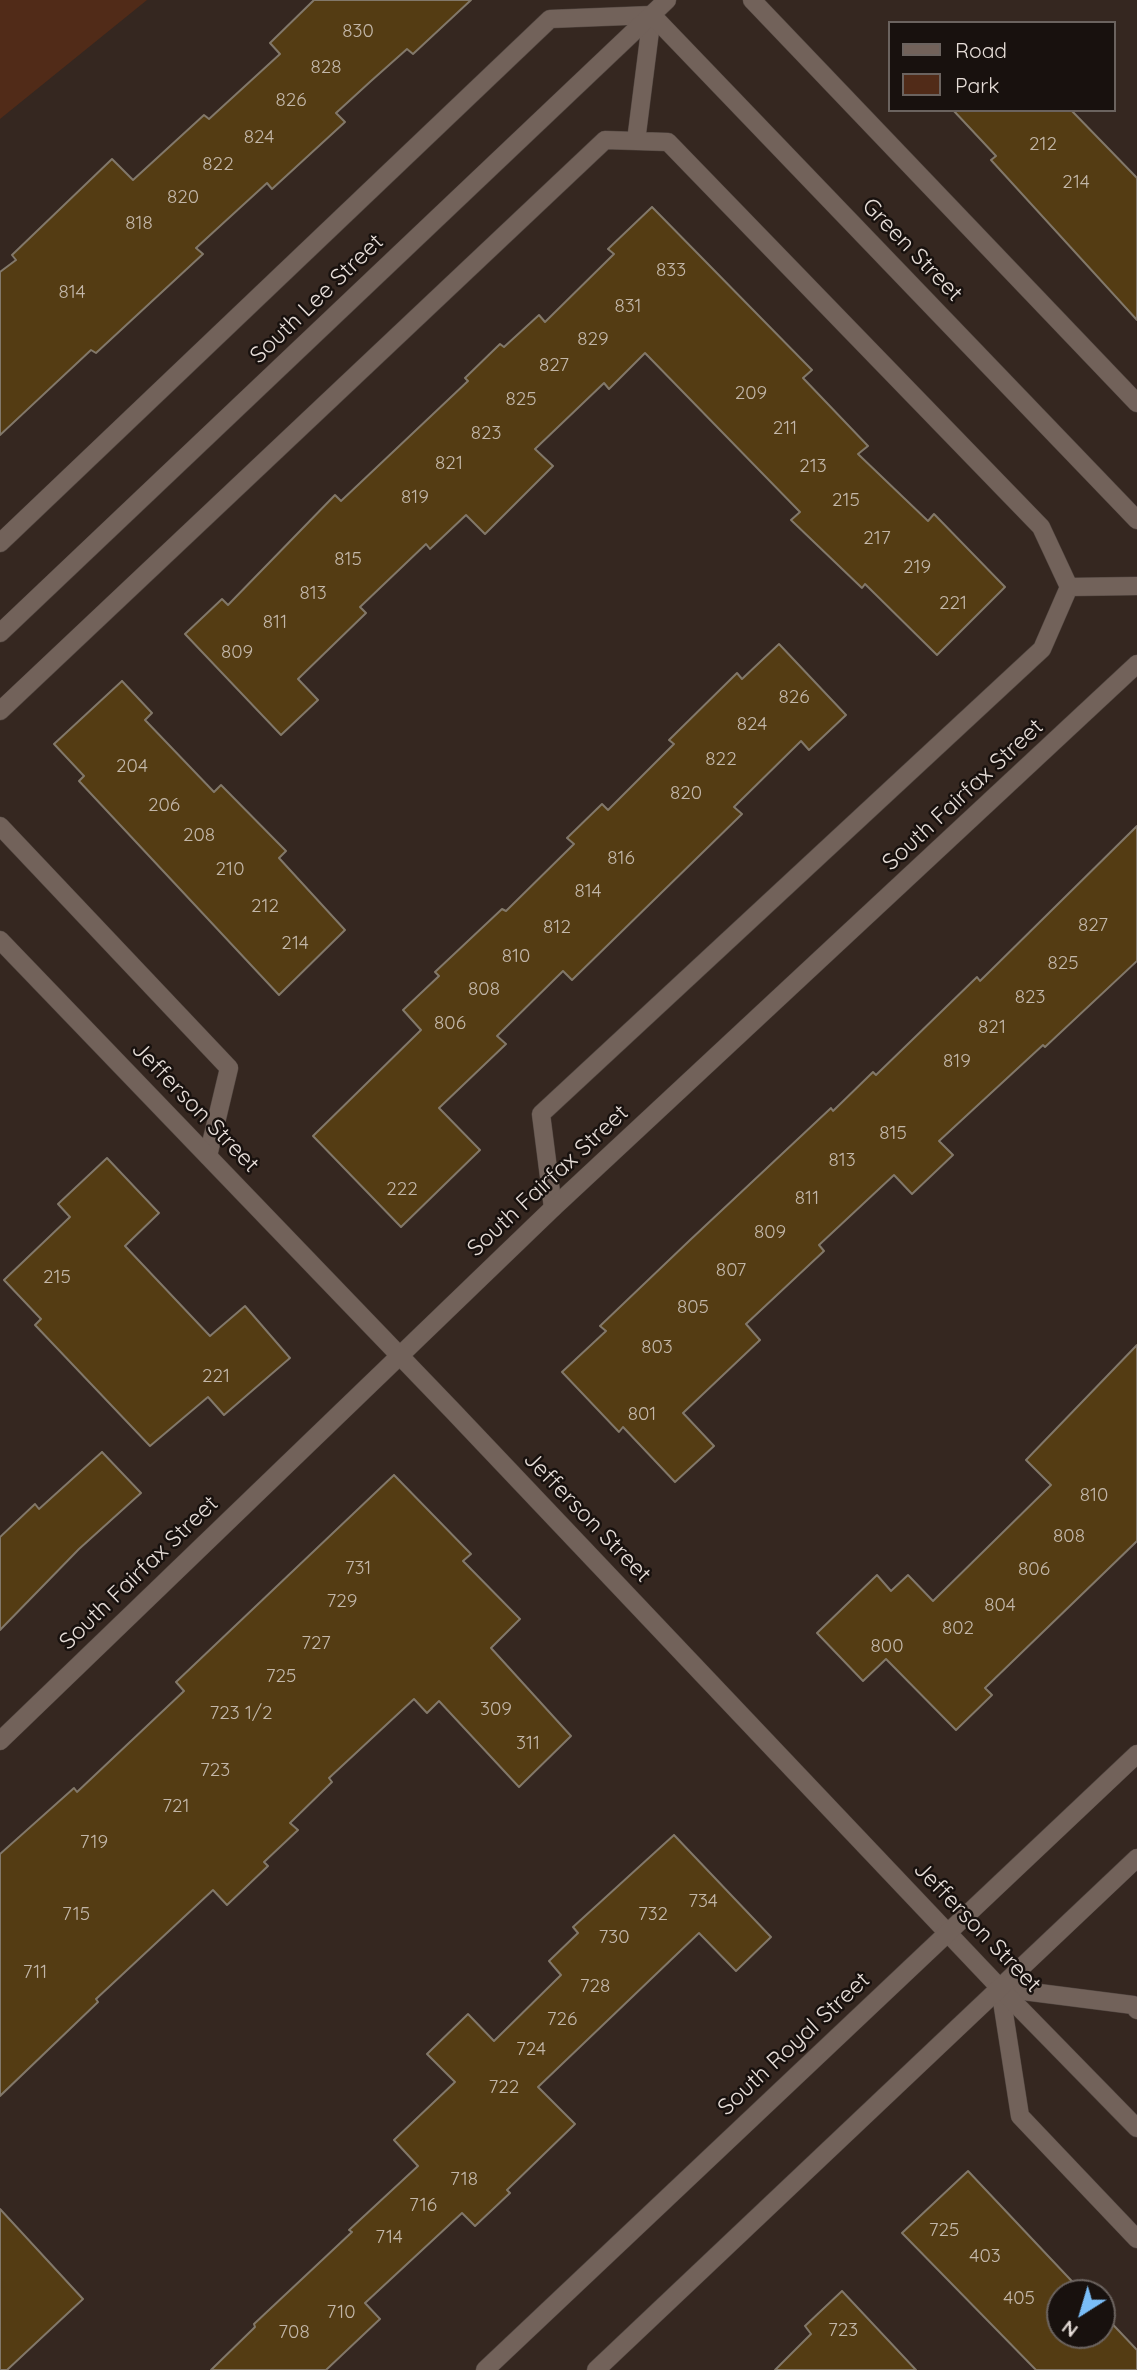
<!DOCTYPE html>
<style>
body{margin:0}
#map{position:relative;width:1137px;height:2370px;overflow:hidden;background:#352720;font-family:Quicksand,sans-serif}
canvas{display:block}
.legend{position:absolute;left:888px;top:21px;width:228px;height:91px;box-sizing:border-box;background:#18110e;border:2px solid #6b635f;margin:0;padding:9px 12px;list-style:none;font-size:21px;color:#e7ded9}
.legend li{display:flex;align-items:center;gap:14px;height:35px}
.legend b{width:35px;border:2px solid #6b635f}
.north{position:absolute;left:1046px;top:2279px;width:70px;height:70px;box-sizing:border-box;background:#18110e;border:2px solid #6b635f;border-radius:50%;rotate:217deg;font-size:19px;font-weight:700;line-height:28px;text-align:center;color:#e7ded9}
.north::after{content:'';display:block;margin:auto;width:24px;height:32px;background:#7abef8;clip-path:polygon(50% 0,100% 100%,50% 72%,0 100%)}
</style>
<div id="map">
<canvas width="1137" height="2370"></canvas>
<ul class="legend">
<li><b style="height:9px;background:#72625a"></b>Road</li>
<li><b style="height:19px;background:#512b18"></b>Park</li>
</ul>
<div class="north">N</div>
</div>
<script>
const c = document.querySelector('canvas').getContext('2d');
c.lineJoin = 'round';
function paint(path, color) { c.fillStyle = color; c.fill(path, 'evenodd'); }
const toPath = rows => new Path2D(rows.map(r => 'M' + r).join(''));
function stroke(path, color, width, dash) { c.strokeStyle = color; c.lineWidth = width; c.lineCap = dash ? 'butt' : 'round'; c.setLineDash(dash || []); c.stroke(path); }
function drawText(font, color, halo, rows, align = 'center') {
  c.font = font + ' Quicksand,sans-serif'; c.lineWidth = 5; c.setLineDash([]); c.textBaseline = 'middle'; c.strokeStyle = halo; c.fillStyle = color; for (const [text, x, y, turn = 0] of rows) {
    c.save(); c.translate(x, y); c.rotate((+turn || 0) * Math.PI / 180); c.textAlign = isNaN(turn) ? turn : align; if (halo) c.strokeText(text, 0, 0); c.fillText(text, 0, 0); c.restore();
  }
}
paint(toPath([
 [0,0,147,0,0,119]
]), '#512b18');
const building = toPath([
 [314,0,471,0,413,54,407,49,371,81,336,113,345,122,272,189,267,183,196,248,203,254,96,353,91,350,0,435,0,272,16,260,12,255,112,159,133,180,204,115,209,119,280,54,270,43,314,0],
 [953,110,1071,110,1137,178,1137,320,991,160,996,156,953,110],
 [652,207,812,370,803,378,868,446,858,454,928,521,934,514,1005,587,937,655,865,584,862,588,791,520,800,512,645,353,609,389,604,383,535,449,553,466,485,534,466,515,430,549,426,544,360,607,366,613,298,679,318,700,281,735,185,634,222,599,228,605,335,495,341,501,468,381,465,378,500,344,504,347,539,315,545,322,614,254,608,249,652,207],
 [779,644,846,715,809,750,801,741,734,807,742,814,572,980,563,971,497,1036,506,1044,439,1108,480,1150,401,1227,313,1136,421,1030,403,1010,439,976,435,972,502,909,506,911,574,844,567,838,602,804,608,810,674,744,669,740,737,673,742,679,779,644],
 [122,681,152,713,145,720,214,792,221,785,286,851,279,858,345,930,279,995,79,781,84,776,54,744,122,681],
 [1137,826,1137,961,1045,1047,1043,1045,939,1141,953,1155,912,1194,894,1175,819,1245,824,1251,746,1324,760,1340,683,1413,714,1446,675,1482,623,1427,619,1432,562,1372,606,1331,600,1326,689,1241,831,1108,833,1111,873,1072,876,1075,977,977,980,981,1137,826],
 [107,1158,159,1213,125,1246,210,1336,245,1306,290,1358,224,1415,208,1397,150,1446,35,1325,41,1319,4,1280,70,1217,58,1204,107,1158],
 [1137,1345,1137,1541,985,1688,992,1695,956,1730,886,1659,863,1681,817,1633,877,1575,891,1591,908,1575,933,1601,1051,1485,1026,1460,1137,1345],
 [102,1452,141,1493,79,1549,0,1630,0,1537,35,1504,39,1509,102,1452],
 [394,1475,471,1554,463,1561,520,1619,491,1648,571,1736,519,1787,439,1701,427,1713,414,1699,329,1778,332,1782,290,1823,298,1830,264,1862,268,1866,227,1905,213,1890,96,1999,98,2002,0,2096,0,1854,74,1788,77,1792,184,1691,176,1682,394,1475],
 [674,1835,771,1937,736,1971,699,1933,538,2087,575,2124,507,2190,510,2193,475,2226,462,2213,365,2303,380,2319,326,2370,211,2370,255,2327,254,2324,352,2232,349,2230,418,2166,394,2140,455,2082,427,2054,468,2014,494,2041,561,1975,549,1961,578,1933,573,1927,674,1835],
 [968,2171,1083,2293,1060,2293,1060,2335,1102,2335,1102,2313,1137,2350,1137,2370,1036,2370,902,2233,968,2171],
 [0,2209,83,2299,7,2370,0,2370,0,2209],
 [842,2291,916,2370,775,2370,811,2334,805,2326,842,2291]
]);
paint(building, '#543c13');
stroke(building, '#82786a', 2);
const service = toPath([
 [752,0,1137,403],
 [0,543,550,19,652,15,636,141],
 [1069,587,1137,586],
 [0,711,605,140,668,142,1041,527,1069,587,1042,649,541,1114,553,1208],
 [0,826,229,1068,208,1156],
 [1137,2010,1133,2005,1000,1988,1020,2116,1137,2239]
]);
const minor = toPath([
 [652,15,1137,520],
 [0,633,667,0],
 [0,940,451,1409,1000,1988,1137,2128],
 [0,1741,553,1208,1137,664]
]);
const tertiary = toPath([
 [485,2370,1137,1754],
 [596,2370,1137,1858]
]);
stroke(service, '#514640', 19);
stroke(minor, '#514640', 19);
stroke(tertiary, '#514640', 19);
stroke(service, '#72625a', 18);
stroke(minor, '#72625a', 18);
stroke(tertiary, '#72625a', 18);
drawText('19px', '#c2b6a8', null, [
 ["830",358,31],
 ["828",326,67],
 ["826",291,100],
 ["824",259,137],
 ["212",1043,144],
 ["822",218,164],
 ["214",1076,182],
 ["820",183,197],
 ["818",139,223],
 ["833",671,270],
 ["814",72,292],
 ["831",628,306],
 ["829",593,339],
 ["827",554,365],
 ["209",751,393],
 ["825",521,399],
 ["211",785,428],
 ["823",486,433],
 ["821",449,463],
 ["213",813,466],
 ["819",415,497],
 ["215",846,500],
 ["217",877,538],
 ["815",348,559],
 ["219",917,567],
 ["813",313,593],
 ["221",953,603],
 ["811",275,622],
 ["809",237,652],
 ["826",794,697],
 ["824",752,724],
 ["822",721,759],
 ["204",132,766],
 ["820",686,793],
 ["206",164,805],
 ["208",199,835],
 ["816",621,858],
 ["210",230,869],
 ["814",588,891],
 ["212",265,906],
 ["827",1093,925],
 ["812",557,927],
 ["214",295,943],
 ["810",516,956],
 ["825",1063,963],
 ["808",484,989],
 ["823",1030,997],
 ["806",450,1023],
 ["821",992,1027],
 ["819",957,1061],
 ["815",893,1133],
 ["813",842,1160],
 ["222",402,1189],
 ["811",807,1198],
 ["809",770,1232],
 ["807",731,1270],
 ["215",57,1277],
 ["805",693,1307],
 ["803",657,1347],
 ["221",216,1376],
 ["801",642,1414],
 ["810",1094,1495],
 ["808",1069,1536],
 ["731",358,1568],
 ["806",1034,1569],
 ["729",342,1601],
 ["804",1000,1605],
 ["802",958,1628],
 ["727",316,1643],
 ["800",887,1646],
 ["725",281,1676],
 ["309",496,1709],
 ["723 1/2",241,1713],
 ["311",528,1743],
 ["723",215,1770],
 ["721",176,1806],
 ["719",94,1842],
 ["734",703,1901],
 ["715",76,1914],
 ["732",653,1914],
 ["730",614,1937],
 ["711",35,1972],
 ["728",595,1986],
 ["726",562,2019],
 ["724",531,2049],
 ["722",504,2087],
 ["718",464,2179],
 ["716",423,2205],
 ["725",944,2230],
 ["714",389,2237],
 ["403",985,2256],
 ["405",1019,2298],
 ["710",341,2312],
 ["723",843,2330],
 ["708",294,2332]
]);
drawText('23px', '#e7ded9', '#18110e', [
 ["Green Street",912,250,46],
 ["South Lee Street",317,299,-44],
 ["South Fairfax Street",963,795,-43],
 ["Jefferson Street",195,1107,46],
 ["South Fairfax Street",548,1181,-43],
 ["Jefferson Street",587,1517,46],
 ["South Fairfax Street",139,1573,-44],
 ["Jefferson Street",977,1927,46],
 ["South Royal Street",794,2044,-43]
]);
</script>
